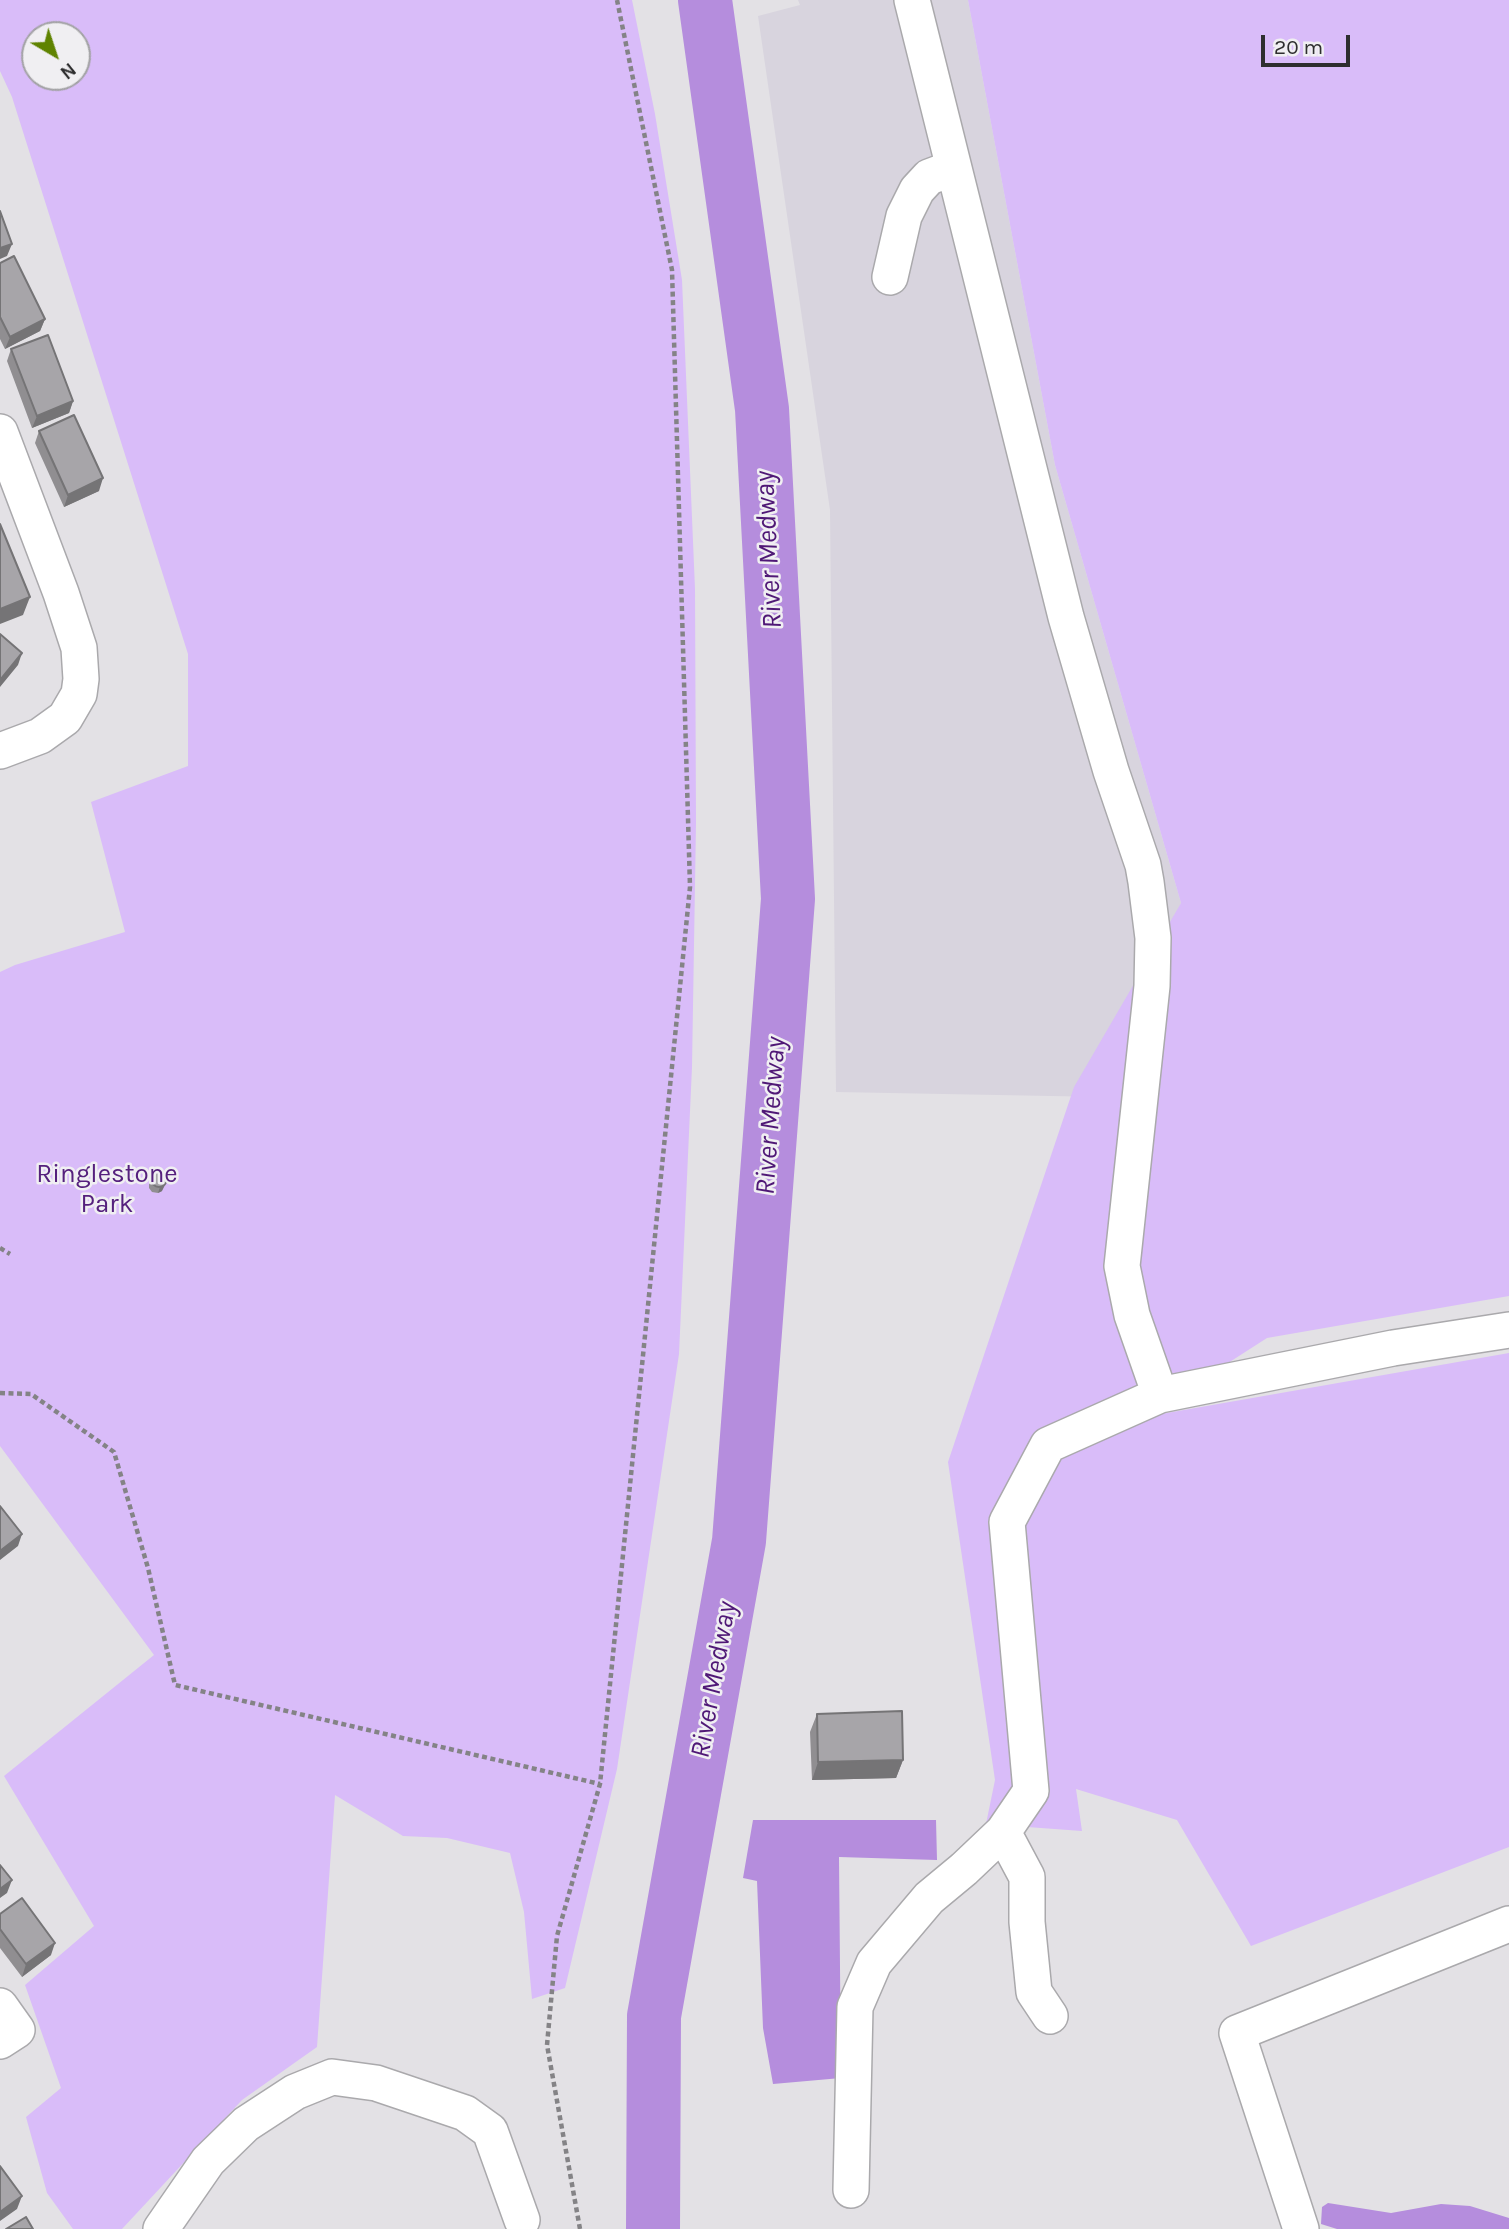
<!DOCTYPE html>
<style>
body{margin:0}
#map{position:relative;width:1509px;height:2229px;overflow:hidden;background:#e3e1e5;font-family:Karla,sans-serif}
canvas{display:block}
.north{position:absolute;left:21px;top:21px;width:70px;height:70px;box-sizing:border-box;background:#f0eff2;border:2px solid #a2a2a4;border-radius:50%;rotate:141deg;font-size:19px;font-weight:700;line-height:28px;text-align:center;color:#2e2e2f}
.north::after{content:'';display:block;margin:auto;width:24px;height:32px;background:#5f8300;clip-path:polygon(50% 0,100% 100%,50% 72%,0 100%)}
.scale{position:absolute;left:1261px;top:35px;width:89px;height:32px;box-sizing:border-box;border:4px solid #2e2e2f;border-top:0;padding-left:9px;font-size:21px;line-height:24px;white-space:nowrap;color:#2e2e2f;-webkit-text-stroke:5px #f0eff2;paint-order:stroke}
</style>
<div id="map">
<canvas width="1509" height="2229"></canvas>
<div class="north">N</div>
<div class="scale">20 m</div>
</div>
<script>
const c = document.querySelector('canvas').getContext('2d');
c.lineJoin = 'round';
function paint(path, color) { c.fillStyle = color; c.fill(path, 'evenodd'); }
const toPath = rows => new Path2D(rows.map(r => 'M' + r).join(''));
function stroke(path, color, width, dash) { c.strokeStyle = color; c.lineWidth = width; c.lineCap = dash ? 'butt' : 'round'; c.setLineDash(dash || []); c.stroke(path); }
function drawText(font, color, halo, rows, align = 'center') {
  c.font = font + ' Karla,sans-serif'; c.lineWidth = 5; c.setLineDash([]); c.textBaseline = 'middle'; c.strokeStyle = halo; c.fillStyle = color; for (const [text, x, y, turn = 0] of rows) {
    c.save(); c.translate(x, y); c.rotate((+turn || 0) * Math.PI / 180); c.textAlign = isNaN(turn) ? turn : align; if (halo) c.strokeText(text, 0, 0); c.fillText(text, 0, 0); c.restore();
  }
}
paint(toPath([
 [798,0,968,0,1055,465,1181,903,1105,1097,836,1092,830,510,758,16,800,5]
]), '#d8d4de');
paint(toPath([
 [0,0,632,0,655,114,682,280,695,589,696,823,692,1067,679,1354,617,1769,565,1988,532,1999,524,1912,510,1853,447,1838,403,1836,335,1795,317,2047,242,2100,122,2229,73,2229,47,2193,26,2117,61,2088,25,1985,94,1926,4,1776,154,1655,0,1446,0,972,15,965,125,932,91,802,188,766,188,654,12,97,0,71],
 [35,35,77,35,77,77,35,77],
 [968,0,1509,0,1509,1296,1267,1338,1144,1417,1509,1353,1509,1847,1251,1946,1177,1820,1076,1789,1082,1831,986,1824,995,1780,948,1462,1074,1087,1181,903,1055,465]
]), '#d9bcf9');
paint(toPath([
 [753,1820,936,1820,937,1860,839,1857,841,2078,773,2084,763,2028,757,1881,743,1878],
 [1328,2203,1391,2213,1441,2204,1470,2206,1509,2218,1509,2229,1337,2229,1321,2224,1322,2207]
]), '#b58ddd');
stroke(toPath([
 [653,2229,654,2016,739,1541,788,899,762,409,705,0]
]), '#b58ddd', 54);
const minor = toPath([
 [912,0,1066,617,1111,771,1143,865,1146,882,1153,938,1152,986,1122,1266,1132,1315,1160,1395],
 [890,277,904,216,917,190,929,177,953,168],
 [0,432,61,593,79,648,81,679,79,694,65,718,40,736,0,751],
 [1003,1832,1027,1877,1027,1922,1034,1992,1050,2016],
 [0,2006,17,2030,0,2041],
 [851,2190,855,2007,874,1963,929,1898,964,1869,1003,1832,1031,1791,1007,1522,1048,1445,1160,1395,1393,1348,1509,1330],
 [161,2229,208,2161,246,2124,295,2092,332,2077,376,2083,465,2113,490,2131,522,2220],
 [1301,2229,1237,2033,1509,1924]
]);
stroke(minor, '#aaa9ac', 38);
stroke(toPath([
 [0,1248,10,1254],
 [0,1393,31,1394,114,1452,148,1568,175,1685,600,1784],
 [580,2229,547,2045,557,1936,600,1784,690,887,672,270,617,0]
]), '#848386', 4.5, [5, 3.5]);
stroke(minor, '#fff', 35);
paint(toPath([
 [0,263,45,319,40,331,5,349,0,339],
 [11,349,73,401,69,413,32,428,7,361],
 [39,431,99,491,64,507,35,443],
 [157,1171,162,1191,158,1193,152,1192,149,1188,149,1182,151,1176],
 [817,1714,903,1760,896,1778,812,1780,810,1732],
 [0,1914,51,1955,22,1977,0,1948]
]), '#908e91');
paint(toPath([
 [12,244,7,256,0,259,0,248],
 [45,319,40,331,5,349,10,337],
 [73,401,69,413,32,428,37,416],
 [103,478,99,491,64,507,68,495],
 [30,597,23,615,0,624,0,609],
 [22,653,18,665,0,687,0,680],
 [165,1185,162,1191,158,1193,160,1187],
 [22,1534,18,1546,0,1560,0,1551],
 [903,1760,896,1778,812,1780,818,1762],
 [12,1880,7,1893,0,1898,0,1889],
 [55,1943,51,1955,22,1977,26,1964],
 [22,2196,17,2209,0,2221,0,2212]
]), '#757476');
const building = toPath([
 [0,211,12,244,0,248,0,211],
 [14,256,45,319,10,337,0,317,0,263,14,256],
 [48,335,73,401,37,416,11,349,48,335],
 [74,415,103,478,68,495,39,431,74,415],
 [0,524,30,597,0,609,0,524],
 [0,634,22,653,0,680,0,634],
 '151 1179a8 8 0 1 1 16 0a8 8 0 1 1-16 0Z',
 [0,1506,22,1534,0,1551,0,1506],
 [902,1711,903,1760,818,1762,817,1714,902,1711],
 [0,1865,12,1880,0,1889,0,1865],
 [22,1898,55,1943,26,1964,0,1929,0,1914,22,1898],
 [0,2166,22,2196,0,2212,0,2166],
 [26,2217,33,2229,6,2229,26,2217]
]);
paint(building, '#a7a5a9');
stroke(building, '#757476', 2);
drawText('26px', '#55207d', '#f0eff2', [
 ["Ringlestone",107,1175],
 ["Park",107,1205]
]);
drawText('italic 28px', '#4f1876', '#f0eff2', [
 ["River Medway",769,550,-93],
 ["River Medway",771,1116,-86],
 ["River Medway",714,1680,-80]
]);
</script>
